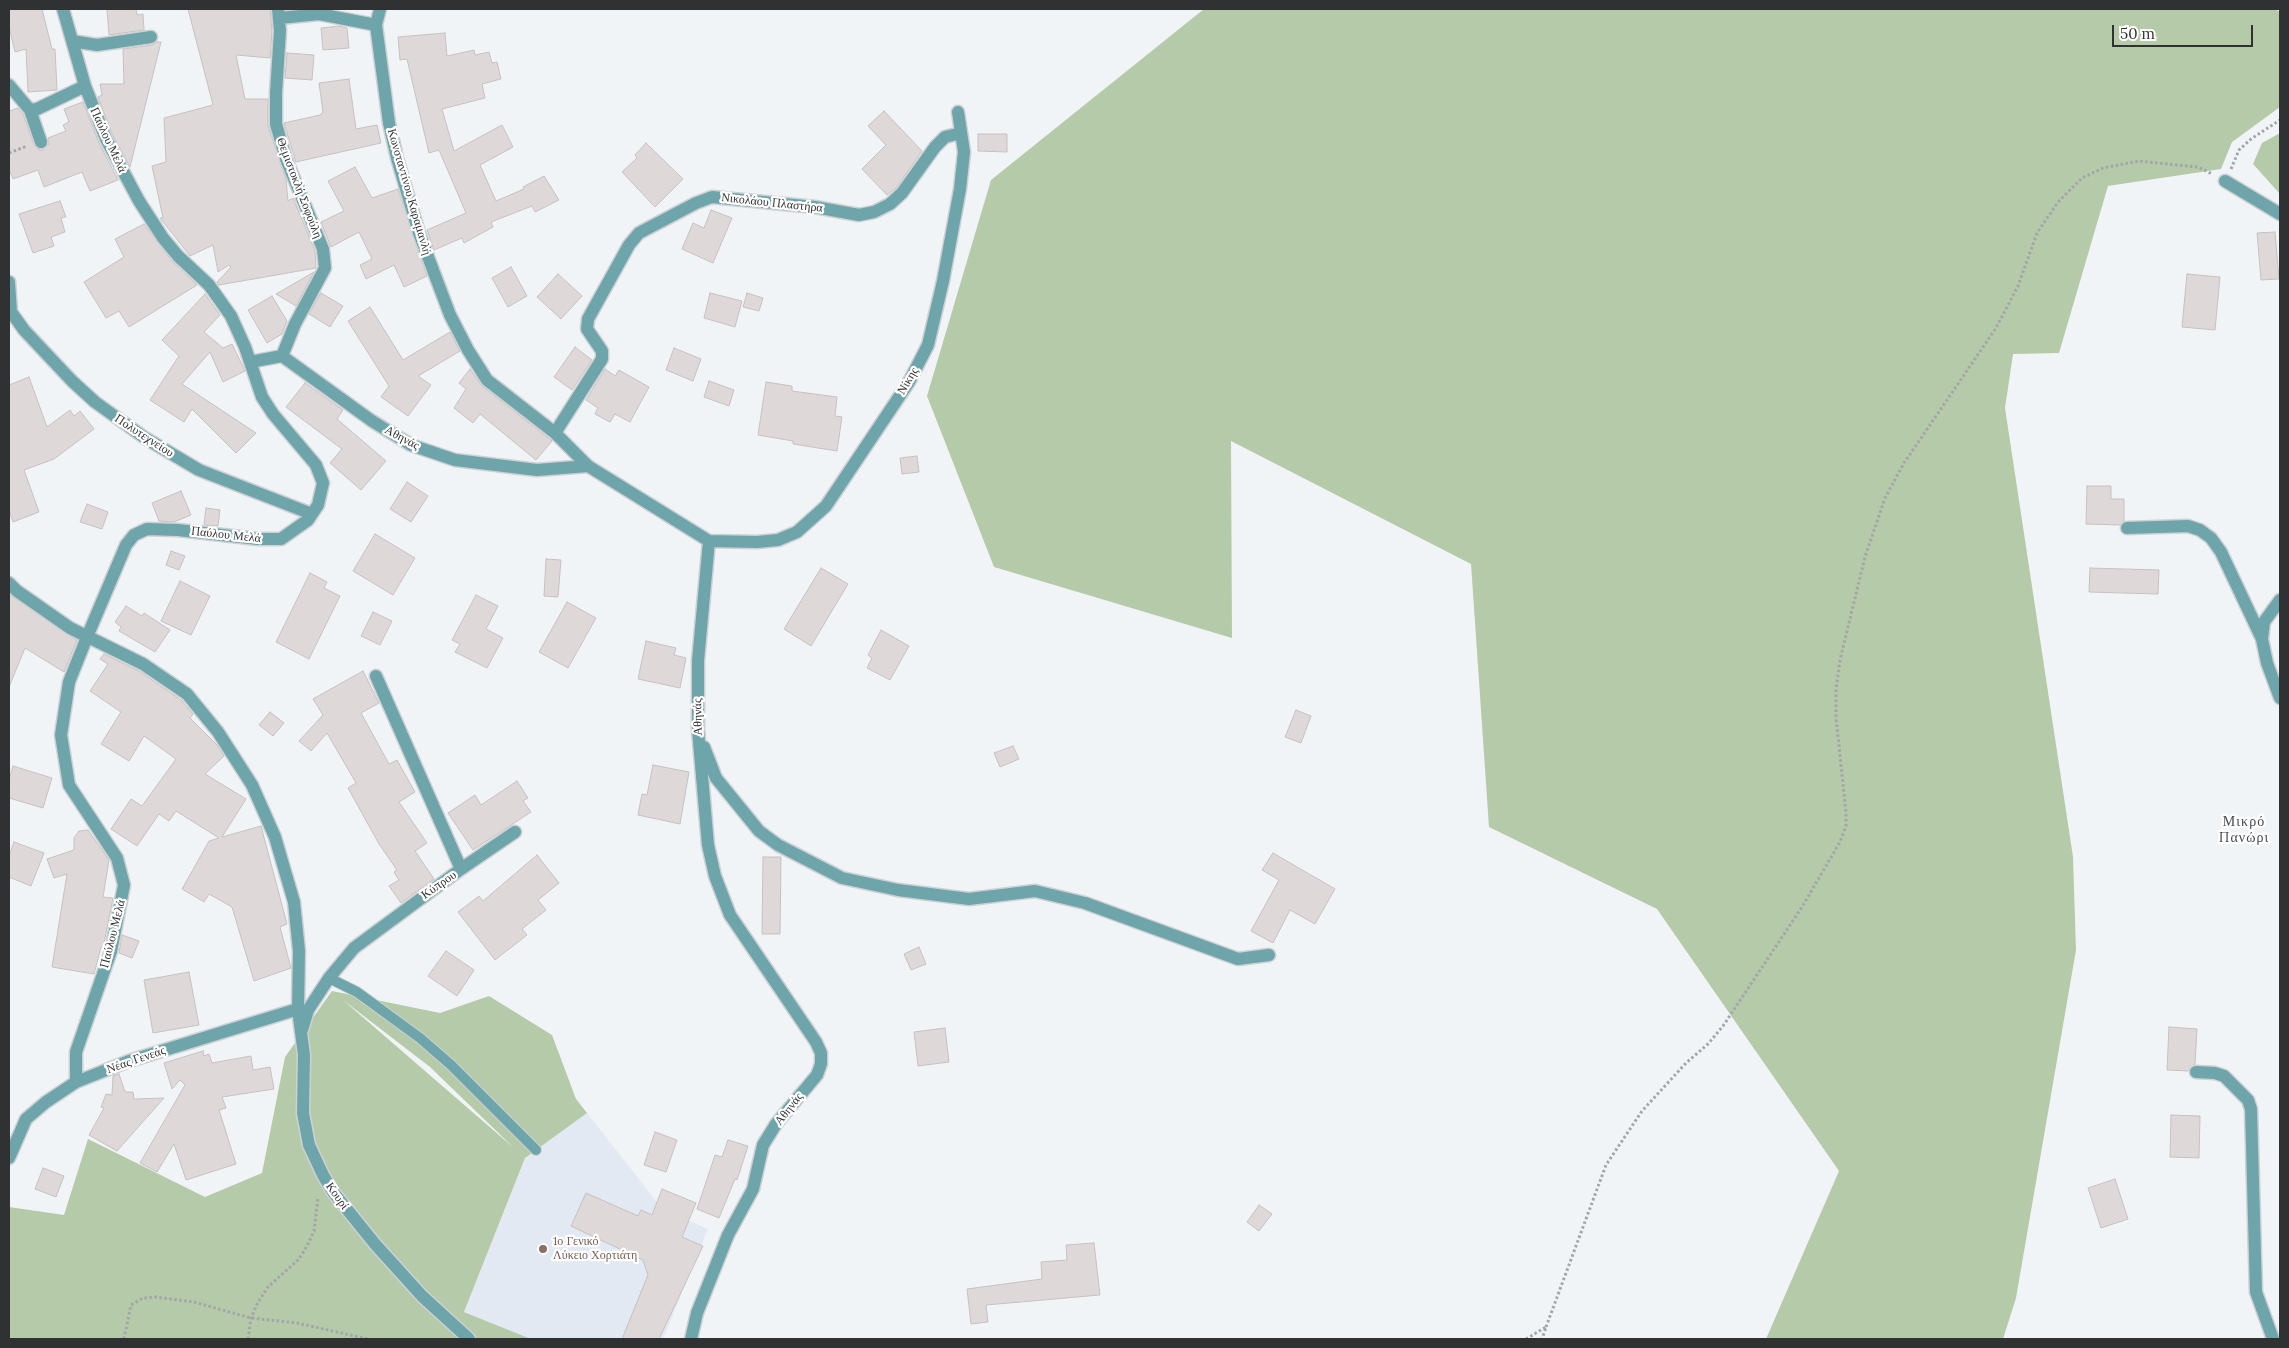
<!DOCTYPE html>
<meta charset="utf-8">
<style>
body{margin:0}
#map{position:relative;width:2289px;height:1348px;overflow:hidden;background:#f1f4f7;font-family:Lora,serif}
canvas{display:block}
.frame{position:absolute;inset:0;border:10px solid #303132;pointer-events:none}
.scale{position:absolute;left:2112px;top:25px;width:141px;height:22px;box-sizing:border-box;border:2px solid #303132;border-top:0;padding-left:6px;font-size:15px;line-height:18px;white-space:nowrap;color:#303132;-webkit-text-stroke:4px #fff;paint-order:stroke}
</style>
<div id="map">
<canvas width="2289" height="1348"></canvas>
<div class="frame"></div>
<div class="scale">50 m</div>
</div>
<script>
const c = document.querySelector('canvas').getContext('2d');
c.lineJoin = 'round';
function paint(path, color) { c.fillStyle = color; c.fill(path, 'evenodd'); }
const toPath = rows => new Path2D(rows.map(r => 'M' + r).join(''));
function stroke(path, color, width, dash) { c.strokeStyle = color; c.lineWidth = width; c.lineCap = dash ? 'butt' : 'round'; c.setLineDash(dash || []); c.stroke(path); }
function drawText(font, color, halo, rows, align = 'center') {
  c.font = font + ' Lora,serif'; c.lineWidth = 4.5; c.setLineDash([]); c.textBaseline = 'middle'; c.strokeStyle = halo; c.fillStyle = color; for (const [text, x, y, turn = 0] of rows) {
    c.save(); c.translate(x, y); c.rotate((+turn || 0) * Math.PI / 180); c.textAlign = isNaN(turn) ? turn : align; if (halo) c.strokeText(text, 0, 0); c.fillText(text, 0, 0); c.restore();
  }
}
paint(toPath([
 [587,1113,657,1202,655,1206,708,1229,663,1339,531,1339,464,1312,525,1158]
]), '#e2e9f3');
paint(toPath([
 [1204,9,2276,9,2280,13,2280,107,2232,142,2221,169,2108,186,2059,353,2013,354,2005,408,2073,857,2076,950,2016,1298,2003,1339,1766,1339,1839,1171,1657,909,1489,827,1471,564,1231,441,1232,638,994,567,927,396,991,180],
 [2280,133,2280,194,2253,164,2262,143],
 [332,991,440,1013,489,996,552,1035,576,1099,587,1113,525,1158,464,1312,531,1339,9,1339,9,1207,64,1215,88,1139,205,1197,262,1173,285,1057],
 [343,1000,430,1067,514,1148]
]), '#b5caa8');
const building = toPath([
 [9,9,42,9,52,49,55,49,57,90,28,92,26,49,15,52,9,27,9,9],
 [107,9,136,9,137,15,143,14,144,30,109,35,107,9],
 [188,9,270,9,272,31,270,58,236,55,245,99,268,99,268,126,286,179,288,201,293,198,315,251,316,268,219,285,217,282,231,267,229,265,218,272,213,245,190,256,160,218,163,218,152,166,166,162,164,118,213,105,188,9],
 [339,26,347,28,349,48,323,50,321,28,339,26],
 [445,33,447,56,474,50,475,55,489,52,492,63,497,62,501,79,482,84,485,98,442,109,454,151,502,125,513,147,480,165,496,201,524,189,523,187,544,176,559,200,535,212,532,206,491,222,493,227,464,243,462,238,434,250,427,230,466,213,439,150,429,153,407,59,400,60,398,37,445,33],
 [157,42,161,42,130,167,113,136,98,97,102,95,100,84,124,84,123,49,152,45,157,42],
 [287,53,314,55,312,80,285,78,287,53],
 [349,79,356,129,377,125,381,143,296,162,284,123,320,115,323,112,319,83,349,79],
 [83,102,99,143,118,180,90,191,82,172,44,187,38,170,13,179,9,169,9,111,18,108,23,114,34,145,39,150,43,150,49,144,48,138,66,131,63,125,69,122,64,109,83,102],
 [884,111,922,151,896,188,887,195,862,169,886,145,868,126,884,111],
 [978,134,1007,134,1007,152,978,151,978,134],
 [646,143,683,179,655,207,622,172,637,158,635,155,646,143],
 [355,167,372,198,398,189,427,276,404,287,394,265,366,279,360,265,372,259,359,232,331,247,321,222,344,211,328,181,355,167],
 [60,201,66,217,61,218,65,232,51,237,54,246,33,253,19,214,60,201],
 [711,210,732,218,713,263,682,249,693,223,704,228,711,210],
 [144,224,172,261,197,285,129,327,119,311,106,318,84,282,124,257,115,239,144,224],
 [2275,232,2279,279,2261,280,2257,233,2275,232],
 [511,267,527,296,508,307,492,278,511,267],
 [314,272,296,306,276,294,314,272],
 [558,274,582,296,561,319,537,297,558,274],
 [2187,274,2220,277,2215,330,2182,327,2187,274],
 [321,293,343,306,330,327,309,314,321,293],
 [710,293,742,301,735,327,704,318,710,293],
 [747,293,763,298,759,311,743,307,747,293],
 [205,294,220,315,204,332,223,348,232,344,245,371,223,382,210,352,182,384,256,433,236,453,192,409,184,422,150,400,179,356,162,340,205,294],
 [272,296,287,321,282,334,267,343,248,310,272,296],
 [370,307,403,360,450,332,460,351,418,376,431,385,408,416,381,397,389,386,348,321,370,307],
 [575,347,592,360,572,390,554,377,575,347],
 [674,348,701,359,693,381,666,370,674,348],
 [470,369,482,386,552,441,536,460,480,414,473,423,454,408,466,389,459,383,470,369],
 [605,369,615,376,619,370,649,387,630,422,615,414,610,422,595,414,598,408,586,400,605,369],
 [29,377,47,427,70,410,74,416,80,411,94,429,54,459,24,470,39,512,13,522,9,510,9,385,29,377],
 [709,381,734,390,729,406,704,397,709,381],
 [766,382,792,386,792,391,837,397,835,416,842,417,837,451,793,444,793,441,758,435,766,382],
 [305,383,343,410,337,419,386,461,361,490,330,463,342,449,286,407,305,383],
 [917,456,919,472,902,474,900,458,917,456],
 [407,482,428,496,411,522,390,509,407,482],
 [2087,486,2111,486,2111,499,2124,499,2124,521,2120,525,2086,524,2087,486],
 [181,491,191,515,174,522,159,521,152,503,181,491],
 [87,504,108,512,102,529,80,522,87,504],
 [206,508,220,510,218,526,204,525,206,508],
 [375,534,415,558,393,595,353,571,375,534],
 [171,551,185,556,179,570,166,565,171,551],
 [546,559,561,560,558,597,544,596,546,559],
 [821,568,848,584,811,646,784,629,821,568],
 [2090,568,2159,570,2158,594,2089,592,2090,568],
 [310,573,327,582,324,588,340,596,309,659,276,642,310,573],
 [180,581,210,596,191,635,161,621,180,581],
 [9,594,77,640,64,672,25,648,9,687,9,594],
 [476,595,498,606,486,629,503,638,487,668,455,652,460,644,452,640,476,595],
 [567,602,596,618,568,668,539,652,567,602],
 [126,606,142,616,144,613,170,630,155,652,119,631,121,627,115,622,126,606],
 [373,612,392,621,380,645,361,636,373,612],
 [881,630,909,646,890,680,867,668,872,658,868,655,881,630],
 [646,641,676,648,674,655,686,658,680,688,638,679,646,641],
 [104,654,139,671,181,700,193,714,190,718,217,745,224,756,205,774,246,799,222,837,261,826,287,924,280,927,291,968,254,981,232,907,209,894,204,902,182,889,209,841,219,838,176,811,169,821,159,814,137,846,111,829,131,799,142,806,176,759,144,736,129,761,101,744,121,712,90,691,108,664,100,659,104,654],
 [363,671,379,703,361,713,389,764,397,760,415,792,399,802,427,843,415,851,434,879,401,903,389,886,399,880,394,872,397,870,379,844,348,788,356,783,327,733,311,751,299,741,323,715,313,699,363,671],
 [1296,710,1311,716,1301,743,1285,737,1296,710],
 [270,712,284,723,273,736,259,725,270,712],
 [1013,746,1019,759,1000,767,994,753,1013,746],
 [653,765,689,772,680,824,638,815,642,794,647,795,653,765],
 [13,766,52,778,43,808,9,798,9,780,13,766],
 [517,781,528,798,523,801,531,812,473,850,448,813,475,795,481,805,517,781],
 [88,830,109,860,103,897,113,898,103,948,101,947,94,974,52,967,67,874,54,878,47,859,74,850,74,838,79,831,88,830],
 [14,842,44,853,31,886,9,877,9,856,14,842],
 [1273,853,1335,889,1315,924,1290,910,1273,943,1251,931,1279,880,1262,870,1273,853],
 [537,855,559,883,538,900,546,910,522,929,527,935,495,960,458,912,479,896,483,901,537,855],
 [763,857,781,857,780,934,762,934,763,857],
 [122,935,139,941,132,958,119,953,122,935],
 [919,947,926,964,911,970,904,954,919,947],
 [446,951,474,970,457,996,428,976,446,951],
 [189,972,199,1025,153,1033,144,980,189,972],
 [2169,1027,2197,1029,2195,1064,2188,1071,2167,1070,2169,1027],
 [945,1028,949,1062,918,1066,914,1032,945,1028],
 [203,1051,204,1056,209,1054,212,1063,251,1056,253,1070,270,1067,274,1089,222,1097,226,1108,219,1110,236,1164,186,1180,174,1144,157,1172,140,1163,185,1085,180,1080,172,1089,164,1063,203,1051],
 [119,1074,125,1092,133,1092,134,1099,164,1098,117,1151,89,1135,104,1108,101,1107,106,1094,112,1095,113,1076,119,1074],
 [2171,1115,2200,1116,2199,1158,2170,1157,2171,1115],
 [655,1132,677,1140,666,1172,644,1165,655,1132],
 [728,1140,748,1146,737,1180,735,1179,719,1218,697,1209,715,1155,722,1157,728,1140],
 [43,1168,64,1176,56,1197,35,1189,43,1168],
 [2115,1179,2128,1219,2101,1228,2088,1188,2115,1179],
 [662,1189,696,1203,682,1237,703,1246,659,1339,622,1339,648,1275,643,1260,571,1226,586,1193,638,1216,641,1210,652,1215,662,1189],
 [1259,1205,1272,1214,1259,1231,1247,1222,1259,1205],
 [1094,1243,1100,1295,986,1305,988,1322,971,1324,967,1289,1042,1279,1041,1262,1067,1260,1066,1245,1094,1243]
]);
paint(building, '#ded9d8');
stroke(building, '#c6c1c0', 1);
const lane = toPath([
 [329,978,357,992,420,1038,451,1065,536,1150]
]);
const street = toPath([
 [63,9,85,86,106,139,139,201,163,238,178,256,209,285,231,316,245,347,262,397,273,414,316,465,323,483,318,505,308,520,281,539,258,539,178,530,147,529,134,535,126,545,87,637,69,682,61,735,69,785,117,858,124,885,111,951,76,1052,76,1082],
 [278,9,280,31,276,93,276,124,286,159,323,249,325,268,295,324,282,356],
 [380,9,376,25,389,123,397,158,419,233,450,315,468,350,487,380,555,433,588,466],
 [280,18,319,14,376,25],
 [72,41,97,45,151,37],
 [9,85,30,110,41,142],
 [30,110,37,109,85,86],
 [2225,181,2280,214],
 [9,282,11,312],
 [9,309,24,330,72,381,95,402,145,438,199,470,312,514],
 [250,362,282,356,372,421,411,445,455,460,537,470,588,466,709,541,698,661,698,730,708,845,715,876,730,915,816,1042,821,1053,821,1064,817,1075,776,1124,763,1145,753,1189,728,1235,697,1313,691,1339],
 [555,433,602,359,602,351,587,329,588,319,629,245,639,233,696,203,712,197,815,207,859,215,874,212,890,204,902,193,935,147,945,137,961,133],
 [2127,528,2188,526,2200,530,2211,538,2221,552,2262,639],
 [709,541,757,542,778,540,797,532,826,506,909,382,928,345,943,281,960,189,964,152,958,112],
 [9,583,17,591,70,628,143,664,187,694,218,732,252,785,275,837,294,902,299,951,298,1009,304,1055,303,1113,309,1145,323,1175,333,1192,375,1244,422,1296,469,1339],
 [2280,600,2264,622,2262,639,2267,663,2280,698],
 [704,747,716,778,759,831,778,845,842,878,898,890,969,899,1035,891,1085,903,1238,959,1269,955],
 [461,869,515,832],
 [302,1030,308,1010,329,978,354,948,461,869,376,676],
 [2196,1072,2215,1073,2224,1076,2248,1100,2251,1109,2256,1292,2273,1339],
 [9,1158,26,1119,46,1102,76,1082,129,1061,298,1009]
]);
stroke(lane, '#ced1d4', 12);
stroke(street, '#ced1d4', 15);
stroke(toPath([
 [9,153,27,146],
 [2231,169,2239,150,2251,139,2280,120],
 [1546,1327,1606,1165,1642,1111,1686,1063,1708,1044,1723,1026,1802,907,1840,842,1846,826,1846,813,1836,717,1836,690,1840,660,1865,557,1885,498,1904,463,1996,328,2018,286,2037,233,2058,202,2082,178,2103,168,2139,161,2198,167,2212,174],
 [124,1339,131,1305,143,1298,155,1297,194,1302,251,1318,297,1323,368,1339],
 [248,1339,251,1318,258,1302,268,1287,299,1259,307,1246,314,1231,318,1198],
 [1526,1339,1546,1327,1542,1339]
]), '#a3a6a8', 3, [2.5, 2.5]);
stroke(lane, '#6ea5ab', 10);
stroke(street, '#6ea5ab', 12);
for (const [x, y, r, color] of [
 [543,1249,5,"#8d6e63"]
]) { const dot = new Path2D(); dot.arc(x, y, r, 0, 2 * Math.PI); c.fillStyle = color; c.fill(dot); stroke(dot, '#fff', 2); }
drawText('12px', '#303132', '#fff', [
 ["Παύλου Μελά",108,140,65],
 ["Θεμιστοκλή Σοφούλη",299,188,69],
 ["Κωνσταντίνου Καραμανλή",409,192,74],
 ["Νικολάου Πλαστήρα",772,203,6],
 ["Νίκης",908,381,-59],
 ["Πολυτεχνείου",144,436,33],
 ["Αθηνάς",402,438,28],
 ["Παύλου Μελά",226,535,6],
 ["Αθηνάς",698,717,-91],
 ["Κύπρου",439,885,-35],
 ["Παύλου Μελά",113,934,-76],
 ["Νέας Γενεάς",136,1060,-19],
 ["Αθηνάς",789,1109,-52],
 ["Κουρί",337,1196,54]
]);
drawText('12px', '#785e54', '#fff', [
 ["1ο Γενικό",553,1242],
 ["Λύκειο Χορτιάτη",553,1256]
], 'left');
c.letterSpacing = '1px';
drawText('14px', '#494b4e', '#fff', [
 ["Μικρό",2244,822],
 ["Πανώρι",2244,838]
]);
c.letterSpacing = '0px';
</script>
